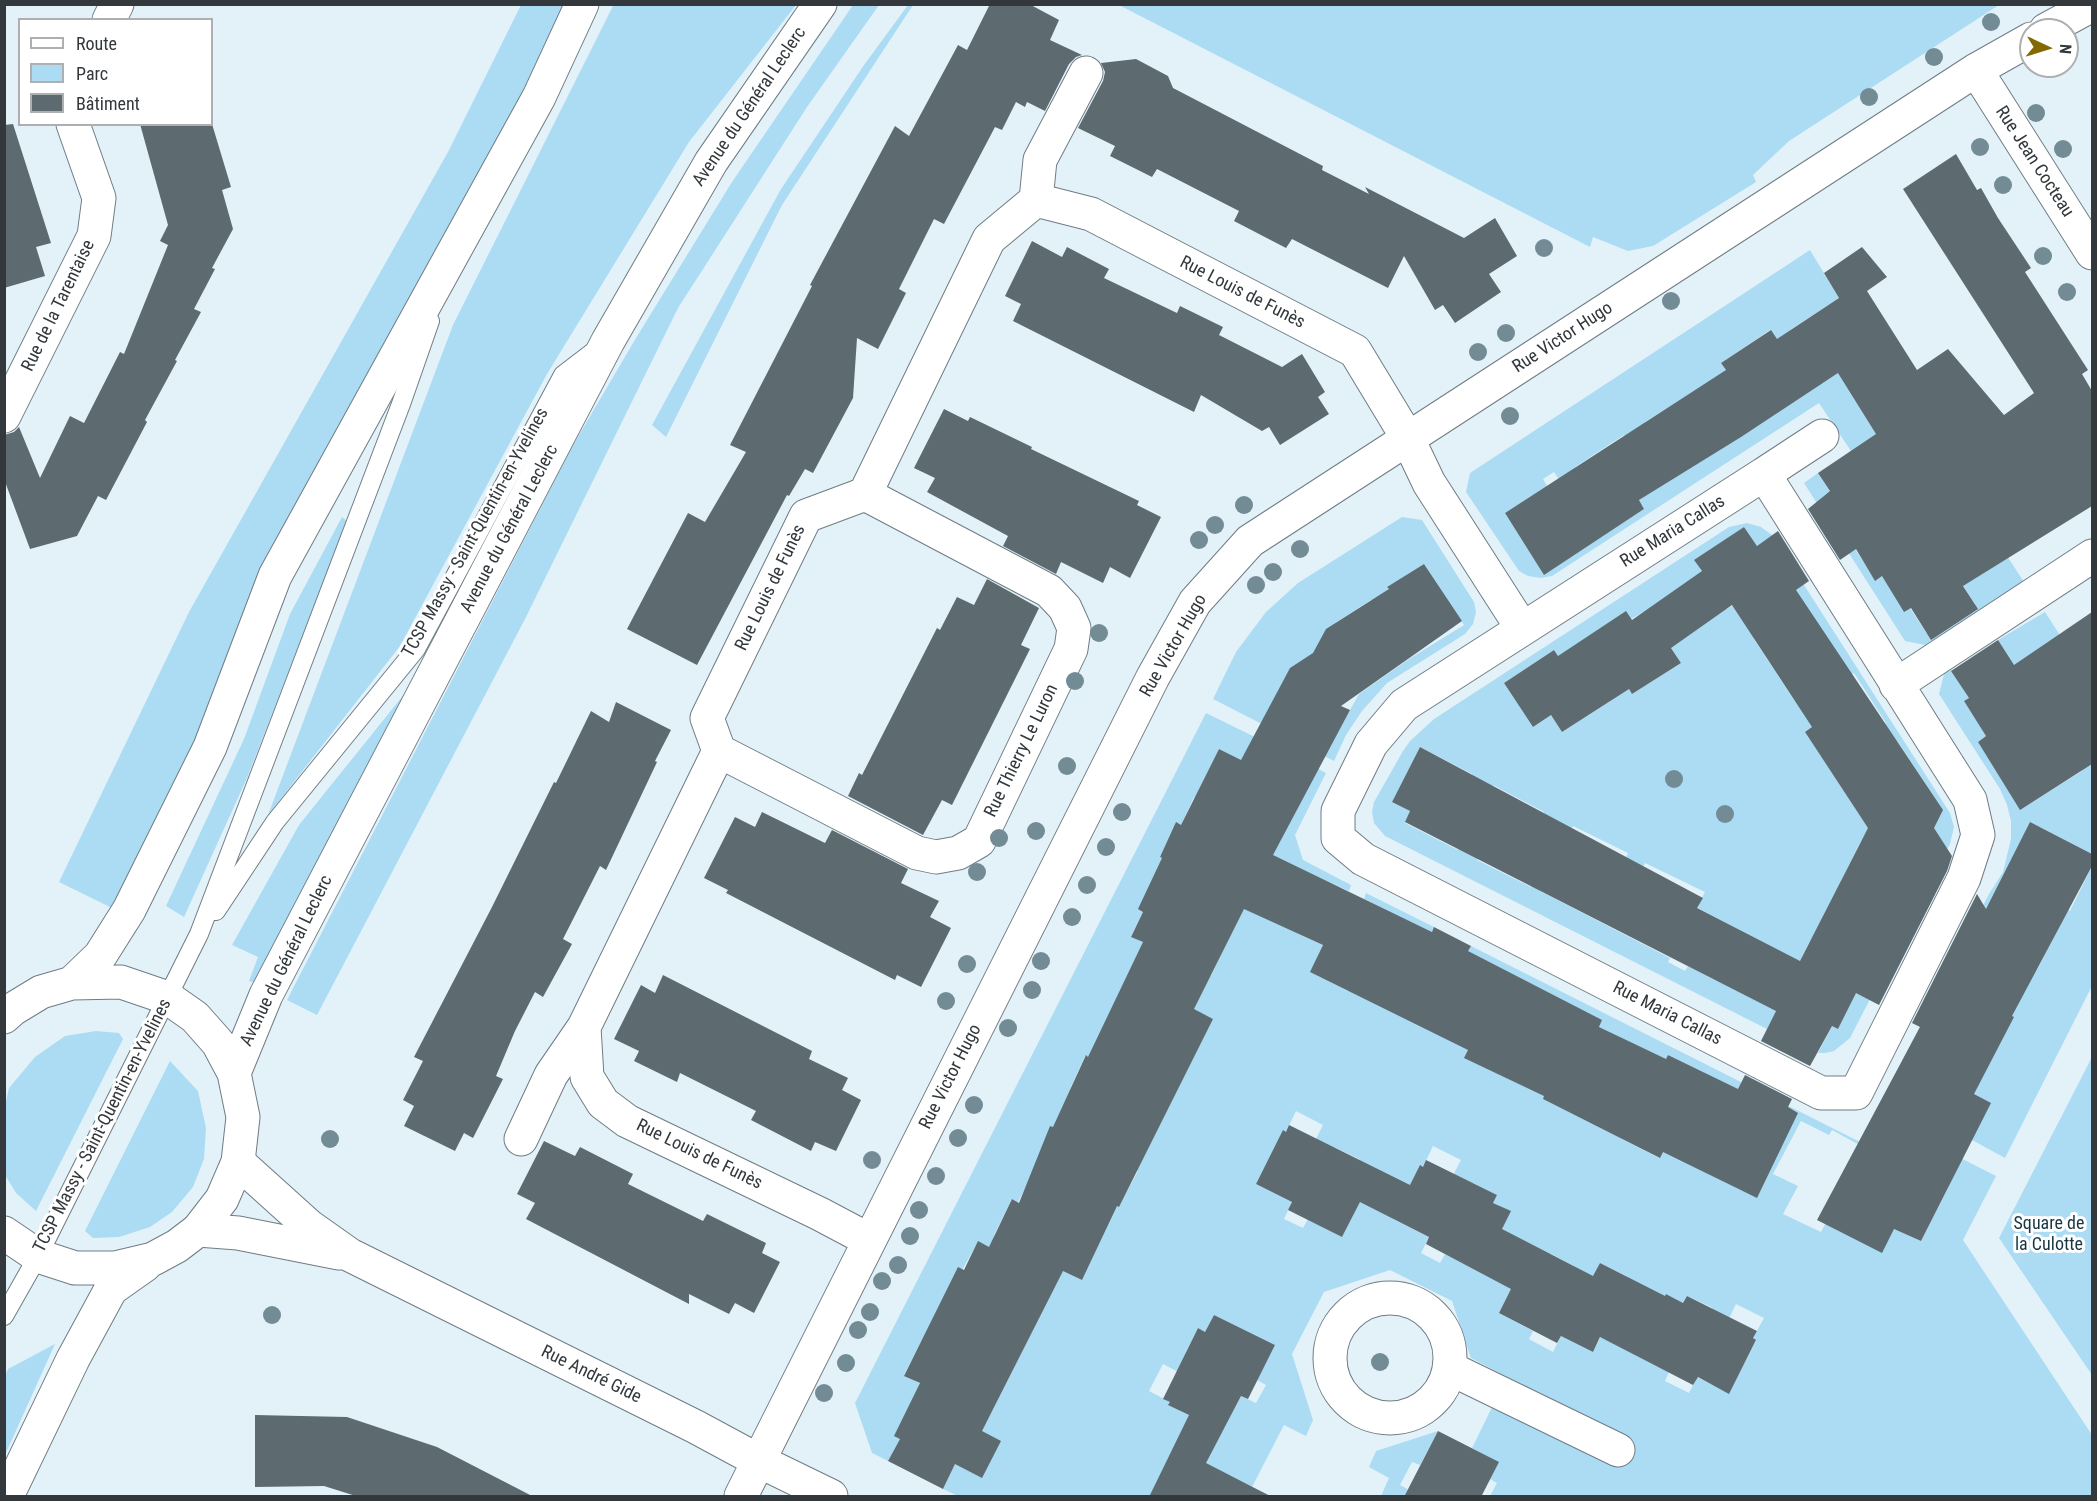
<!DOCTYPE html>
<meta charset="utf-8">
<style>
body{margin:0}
#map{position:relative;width:2097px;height:1501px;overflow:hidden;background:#e3f2f9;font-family:"Roboto Condensed",sans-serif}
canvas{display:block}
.frame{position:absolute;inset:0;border:6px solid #32383b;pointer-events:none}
.legend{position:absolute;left:18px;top:18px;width:195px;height:108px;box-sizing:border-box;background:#fff;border:2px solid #adafb1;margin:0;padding:8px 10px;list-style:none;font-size:18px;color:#32383b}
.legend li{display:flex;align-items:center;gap:12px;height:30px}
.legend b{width:30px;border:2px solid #adafb1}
.north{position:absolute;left:2019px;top:18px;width:60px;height:60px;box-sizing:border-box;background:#fff;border:2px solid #adafb1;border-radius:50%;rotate:94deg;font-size:16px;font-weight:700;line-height:24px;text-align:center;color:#32383b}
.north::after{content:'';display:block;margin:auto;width:21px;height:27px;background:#846902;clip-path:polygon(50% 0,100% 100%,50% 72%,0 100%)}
</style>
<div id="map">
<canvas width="2097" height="1501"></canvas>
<div class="frame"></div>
<ul class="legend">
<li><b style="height:8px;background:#fff"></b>Route</li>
<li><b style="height:16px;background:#abdcf3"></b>Parc</li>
<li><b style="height:16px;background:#5d6a70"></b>Bâtiment</li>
</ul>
<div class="north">N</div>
</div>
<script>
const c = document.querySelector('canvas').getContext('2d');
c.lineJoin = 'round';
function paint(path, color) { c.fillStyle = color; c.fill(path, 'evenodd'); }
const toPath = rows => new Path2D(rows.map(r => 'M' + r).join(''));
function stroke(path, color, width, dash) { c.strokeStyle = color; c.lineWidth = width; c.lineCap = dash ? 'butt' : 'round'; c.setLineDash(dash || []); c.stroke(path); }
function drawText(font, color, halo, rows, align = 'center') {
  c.font = font + ' "Roboto Condensed",sans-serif'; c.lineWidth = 6; c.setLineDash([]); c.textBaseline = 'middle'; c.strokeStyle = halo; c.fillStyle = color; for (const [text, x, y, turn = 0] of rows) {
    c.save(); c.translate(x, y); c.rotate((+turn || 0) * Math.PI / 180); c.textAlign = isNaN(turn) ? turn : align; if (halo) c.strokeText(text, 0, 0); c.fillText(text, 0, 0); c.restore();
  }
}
paint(toPath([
 [614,4,796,5,689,142,547,374,400,646,268,815,453,325],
 [521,5,570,5,553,43,270,552,243,613,191,755,112,908,59,882,189,612,448,152],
 [853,5,879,5,807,107,678,308,525,619,317,1015,287,1000,572,447,636,338,732,182],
 [908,5,913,5,782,205,666,437,652,425,781,189,864,65],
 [1119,5,1999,5,1789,141,1753,175,1756,182,1653,246,1628,251,1593,237,1590,247],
 [1810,250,1839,298,1790,330,1786,352,1770,330,1721,363,1732,379,1707,383,1645,422,1654,437,1634,450,1624,435,1575,467,1585,483,1569,495,1554,472,1543,479,1547,486,1505,513,1544,574,1644,509,1639,500,1813,368,1823,383,1853,363,1852,394,1874,430,1979,513,2024,582,1925,645,1905,641,1804,483,1818,473,1830,491,1822,497,1875,580,1887,573,1927,634,1975,604,1912,506,1851,451,1819,403,1552,576,1541,578,1528,576,1519,571,1466,492,1470,473],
 [342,517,347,521,247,778,184,917,166,906,244,739,290,614],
 [1402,517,1422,520,1474,602,1476,612,1473,624,1465,634,1387,683,1362,711,1346,735,1334,761,1213,699,1236,652,1266,612,1298,583],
 [1424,564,1464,625,1409,659,1359,694,1329,747,1265,716,1285,678,1343,636,1335,623,1371,600,1397,601,1387,587],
 [1747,523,1761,527,1772,535,1950,813,1954,827,1950,844,1850,1038,1834,1051,1825,1053,1818,1053,1809,1051,1818,1053,1832,1026,1838,1029,1847,1011,1841,1007,1933,795,1898,742,1878,729,1886,723,1854,673,1840,681,1784,599,1799,588,1767,539,1757,546,1744,527,1695,561,1727,609,1742,599,1754,639,1794,700,1822,721,1805,732,1861,817,1884,824,1861,841,1841,881,1855,888,1809,943,1767,1029,1385,836,1374,823,1372,812,1374,802,1403,751,1410,741,1434,719,1729,527],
 [1647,610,1681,663,1632,694,1621,677,1612,700,1562,732,1551,715,1533,727,1504,683,1554,650,1560,659],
 [1420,747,1472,774,1463,792,1483,803,1493,785,1544,812,1536,830,1560,851,1573,826,1628,853,1621,869,1638,878,1645,863,1705,892,1697,908,1743,932,1717,981,1688,966,1685,971,1668,962,1670,958,1540,891,1538,872,1531,887,1477,860,1482,849,1464,839,1458,850,1405,823,1410,811,1392,802],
 [2045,612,2092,685,2092,854,2040,827,1911,1066,1902,1061,1989,894,2003,872,2011,839,2011,821,2007,805,2000,789,1939,694,1944,674,1951,670,1969,698,1964,701,1975,718,1990,733,1978,742,2009,791,2029,804,2082,771,2051,721,2033,732,1998,640],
 [426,667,258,984,249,981,258,957,232,945,299,825],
 [1206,713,1257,738,1246,763,1219,749,1200,787,1228,813,1194,797,1181,825,1176,823,1160,857,1178,866,1143,912,1131,936,1156,949,1091,1058,1085,1056,1070,1089,1079,1094,1056,1129,1050,1126,1032,1175,1018,1202,1012,1199,994,1235,1005,1255,978,1242,922,1340,904,1375,934,1391,900,1439,888,1461,872,1453,855,1403],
 [1311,765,1326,773,1295,835,1303,860,1351,885,1349,891,1324,880,1297,933,1323,945,1311,972,1348,991,1388,911,1364,899,1366,893,1434,927,1432,932,1404,919,1378,971,1471,946,1866,1145,1894,1229,1921,1241,1948,1188,1935,1145,1996,1176,1963,1240,2092,1435,2092,1496,1490,1496,1497,1483,1490,1479,1498,1462,1472,1448,1507,1377,1471,1358,1452,1301,1390,1270,1324,1292,1292,1354,1313,1420,1306,1436,1284,1425,1252,1487,1271,1496,1235,1496,1165,1465,1153,1489,1159,1496,958,1496,943,1489,955,1464,938,1409,989,1417,1045,1306,1023,1251,1082,1280,1055,1186,1119,1206,1138,1171,1110,1157,1213,1019,1187,1006,1168,955,1211,976],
 [1602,1020,1599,1027,1666,1060,1668,1055,1705,1073,1659,1158,1622,1139,1635,1113,1582,1118,1543,1099,1556,1072],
 [1786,1108,1743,1191,1705,1172],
 [1296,1111,1323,1125,1313,1145,1336,1148,1359,1159,1373,1176,1342,1237,1308,1219,1303,1228,1284,1219,1292,1202,1256,1184,1283,1131,1286,1132],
 [1801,1121,1829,1135,1832,1130,1865,1148,1821,1232,1783,1214,1798,1186,1773,1174],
 [1433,1146,1461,1160,1450,1181,1473,1183,1497,1195,1493,1203,1510,1211,1480,1272,1445,1254,1440,1263,1421,1253,1429,1237,1393,1219,1420,1166,1423,1167],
 [1530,1253,1551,1254,1574,1266,1590,1284,1600,1263,1628,1277,1617,1297,1620,1299,1593,1352,1561,1336,1553,1352,1529,1339,1533,1331,1499,1313],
 [1666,1294,1683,1303,1687,1296,1711,1307,1726,1325,1736,1304,1764,1318,1753,1338,1756,1341,1729,1393,1697,1377,1689,1393,1665,1381,1669,1372,1635,1355],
 [1214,1315,1275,1345,1257,1380,1266,1385,1256,1403,1241,1396,1222,1432,1169,1405,1170,1402,1149,1391,1163,1364,1184,1375,1186,1352,1198,1328,1205,1332],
 [2092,866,2092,986,2005,1158,1972,1140,1965,1090,1999,1009,2038,968,2058,929,2052,902,2070,911],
 [96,1031,119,1033,123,1039,36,1211,16,1193,5,1175,5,1106,9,1088,35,1057,65,1036],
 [2092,1057,2092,1375,1999,1238],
 [170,1061,198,1091,206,1128,204,1159,193,1187,172,1212,150,1227,119,1237,93,1238,85,1231],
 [55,1344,5,1455,4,1378,8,1369],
 [1438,1431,1420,1465,1412,1462,1400,1485,1416,1494,1414,1496,1381,1496,1389,1478,1369,1467,1376,1451]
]), '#abdcf3');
paint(toPath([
 [990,4,1029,4,1059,20,1050,40,1082,55,1076,57,1069,64,1045,111,1027,102,1025,107,1016,102,1002,130,995,127,944,224,934,219,899,289,906,293,878,349,857,338,853,398,813,473,805,469,789,496,787,495,697,665,627,629,688,513,705,522,746,452,730,445,812,286,810,285,895,126,909,136,958,45,967,50],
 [1136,59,1168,76,1173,88,1323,166,1322,170,1369,194,1365,187,1464,238,1495,218,1517,256,1489,274,1501,292,1455,323,1443,305,1435,310,1404,256,1388,288,1292,239,1286,248,1234,221,1239,211,1157,169,1152,177,1110,156,1115,146,1078,128,1103,81,1105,72,1101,63],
 [13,124,51,243,36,247,45,276,4,288,4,125],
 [140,124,212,124,231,187,222,190,233,229,212,268,215,269,194,309,201,312,175,360,177,361,145,420,147,422,106,500,98,496,77,536,30,549,4,479,4,435,14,432,19,427,40,478,70,416,84,423,120,352,124,354,168,245,160,241,168,225],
 [1956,154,1977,190,1981,188,1998,218,2031,268,2025,272,2088,370,2082,374,2092,391,2092,506,1963,586,1978,609,1931,640,1911,608,1904,612,1882,576,1875,581,1856,549,1840,560,1808,509,1830,491,1818,473,1876,434,1838,373,1741,437,1639,500,1644,509,1544,575,1505,513,1726,370,1721,363,1771,330,1777,339,1839,298,1824,273,1862,247,1887,277,1867,291,1917,370,1948,349,2004,415,2034,393,1903,189],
 [1032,241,1062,257,1067,247,1109,269,1104,278,1177,313,1180,306,1223,327,1219,335,1282,367,1302,354,1325,392,1318,397,1329,414,1280,445,1269,427,1262,431,1201,395,1194,412,1013,321,1021,304,1005,296],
 [944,409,968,421,970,417,1032,447,1031,449,1139,501,1137,505,1161,517,1130,578,1110,567,1103,583,1061,562,1056,574,1003,546,1008,536,927,492,935,478,914,468],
 [1744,527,1757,546,1778,531,1809,581,1796,590,1943,810,1934,828,1952,856,1947,871,1879,1005,1856,993,1838,1029,1832,1026,1810,1066,1761,1041,1776,1011,1405,822,1410,811,1392,802,1420,747,1703,898,1697,908,1800,961,1868,828,1805,732,1812,727,1732,605,1671,648,1681,663,1632,694,1629,689,1562,732,1551,715,1533,727,1504,683,1554,650,1558,656,1626,611,1632,620,1702,571,1694,560],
 [1424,564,1462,621,1341,706,1350,710,1273,855,1432,932,1434,927,1471,946,1468,951,1602,1020,1599,1027,1666,1059,1668,1055,1738,1089,1745,1075,1792,1099,1788,1107,1798,1113,1757,1198,1663,1152,1660,1158,1543,1099,1544,1096,1464,1058,1468,1050,1310,972,1323,945,1244,909,1194,1009,1213,1019,1119,1207,1117,1206,1082,1280,1063,1271,982,1431,1001,1441,982,1478,955,1464,943,1489,888,1461,900,1439,894,1436,920,1383,904,1376,958,1267,964,1270,978,1241,989,1247,1012,1199,1019,1203,1050,1126,1053,1127,1086,1055,1088,1057,1143,942,1131,937,1143,912,1138,909,1162,858,1160,857,1176,822,1181,825,1219,749,1241,760,1290,668,1313,653,1326,629,1389,589,1387,587],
 [987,579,1039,608,1021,645,1030,649,952,805,942,800,923,835,848,796,859,773,862,775,937,628,940,630,957,597,974,605],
 [2092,612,2092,764,2020,810,1978,742,1986,736,1964,701,1969,698,1951,671,1998,640,2014,665],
 [616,702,671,730,655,761,657,762,606,870,600,866,563,939,572,944,543,997,535,992,515,1031,496,1076,503,1079,473,1138,464,1133,455,1151,404,1126,414,1106,403,1100,423,1061,414,1057,492,907,554,782,556,783,591,711,609,722],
 [762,812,825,843,832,830,908,869,901,883,939,901,930,917,951,928,921,987,897,975,895,980,726,893,728,890,704,878,735,817,755,827],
 [2030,822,2092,854,2092,866,2012,1016,2014,1017,1974,1094,1991,1103,1921,1241,1894,1229,1882,1253,1817,1220,1920,1027,1912,1023,1977,894,1986,909],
 [663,975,812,1051,809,1059,848,1078,842,1090,861,1100,836,1151,815,1142,811,1151,751,1120,756,1111,680,1073,677,1082,634,1061,639,1051,614,1039,641,985,655,993],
 [1289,1125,1410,1185,1420,1165,1423,1167,1426,1160,1497,1195,1493,1203,1511,1211,1502,1229,1593,1276,1600,1263,1665,1296,1666,1294,1683,1303,1687,1296,1757,1331,1753,1338,1756,1340,1729,1394,1698,1377,1693,1385,1600,1337,1593,1352,1561,1336,1557,1343,1499,1313,1511,1289,1426,1244,1429,1237,1360,1202,1342,1237,1288,1210,1292,1202,1256,1184,1283,1130,1286,1132],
 [544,1141,575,1156,580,1147,633,1174,628,1184,703,1221,707,1214,766,1243,762,1253,780,1262,754,1313,735,1303,729,1314,689,1294,689,1304,526,1219,535,1203,517,1194],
 [1214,1315,1275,1345,1248,1399,1241,1396,1206,1463,1272,1497,1149,1497,1189,1415,1168,1405,1170,1402,1163,1399,1198,1328,1205,1332],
 [255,1415,347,1417,437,1447,534,1497,359,1497,324,1486,255,1487],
 [1438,1431,1499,1462,1481,1497,1404,1497]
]), '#5d6a70');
const service = toPath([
 [216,911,275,822,416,649,563,375,597,349],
 [4,1316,38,1256,199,934,401,404,430,321]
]);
const minor = toPath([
 [109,20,117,4],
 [2046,30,2092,5],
 [1976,70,2092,253],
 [1036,200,1040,160,1086,73],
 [4,416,94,236,99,198,73,124],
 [1764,474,1970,800,1978,835,1964,878,1856,1093,1821,1093,1363,859,1338,838,1338,811,1371,744,1404,705,1764,474],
 [1764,474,1822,436],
 [1896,685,2092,556],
 [719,751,917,853,936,857,958,853,979,841,1071,649,1074,628,1065,608,1049,591,865,494],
 [521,1139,551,1075,584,1027],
 [238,1162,309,1226,350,1255,696,1427,759,1461,831,1496],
 [198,1230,238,1233,339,1253],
 [869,1240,820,1214,627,1121,603,1103,587,1077,584,1027,719,751,707,718,806,516,865,494,989,239,1036,200,1091,214,1355,351,1407,437,1429,483,1522,628],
 '1330 1358a60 60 0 1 1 120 0a60 60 0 1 1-120 0Z',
 [1449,1368,1618,1450],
 [741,1496,1153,677,1195,602,1250,541,1976,70,2031,39]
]);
const primary = toPath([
 [72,983,100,956,129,910,210,747,275,576,539,97,582,4],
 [4,1017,13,1009,41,992,72,983,121,982,168,998,195,1017,218,1043,234,1073,243,1117,238,1162,222,1199,198,1230,177,1246,153,1259,115,1268,75,1268,38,1256,4,1233],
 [234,1073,266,995,608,341,711,162,820,4],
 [7,1496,73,1359,111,1289,145,1265]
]);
stroke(service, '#6f7c83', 20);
stroke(minor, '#6f7c83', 35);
stroke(primary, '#6f7c83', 35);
stroke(service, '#fff', 18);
stroke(minor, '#fff', 33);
stroke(primary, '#fff', 33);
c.fillStyle = '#728b95';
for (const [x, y] of [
 [1991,22],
 [1934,57],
 [1869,97],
 [2036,113],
 [1980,147],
 [2063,149],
 [2003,185],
 [1544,248],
 [2043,256],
 [2067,292],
 [1671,301],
 [1506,333],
 [1478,352],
 [1510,416],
 [1244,505],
 [1215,525],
 [1199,540],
 [1300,549],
 [1273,572],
 [1256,585],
 [1099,633],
 [1075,681],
 [1067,766],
 [1674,779],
 [1122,812],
 [1725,814],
 [1036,831],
 [999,838],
 [1106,847],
 [977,872],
 [1087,885],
 [1072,917],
 [1041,961],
 [967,964],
 [1032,990],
 [946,1001],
 [1008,1028],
 [974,1105],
 [958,1138],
 [330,1139],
 [872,1160],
 [936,1176],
 [919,1210],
 [910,1236],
 [898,1265],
 [882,1281],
 [870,1312],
 [272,1315],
 [858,1330],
 [1380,1362],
 [846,1363],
 [824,1393]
]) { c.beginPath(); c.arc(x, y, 9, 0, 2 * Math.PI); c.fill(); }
drawText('18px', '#32383b', '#fff', [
 ["Avenue du Général Leclerc",750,107,-56],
 ["Rue Jean Cocteau",2034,162,57],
 ["Rue Louis de Funès",1242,293,27],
 ["Rue de la Tarentaise",59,306,-64],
 ["Rue Victor Hugo",1563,338,-33],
 ["Avenue du Général Leclerc",510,529,-62],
 ["Rue Maria Callas",1673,532,-32],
 ["TCSP Massy - Saint-Quentin-en-Yvelines",476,533,-61],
 ["Rue Louis de Funès",771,588,-64],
 ["Rue Victor Hugo",1174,646,-60],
 ["Rue Thierry Le Luron",1022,751,-64],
 ["Avenue du Général Leclerc",287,961,-64],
 ["Rue Maria Callas",1667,1014,27],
 ["Rue Victor Hugo",951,1077,-63],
 ["TCSP Massy - Saint-Quentin-en-Yvelines",103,1126,-63],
 ["Rue Louis de Funès",699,1155,26],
 ["Rue André Gide",591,1375,26]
]);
drawText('18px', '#163643', '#fff', [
 ["Square de",2049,1224],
 ["la Culotte",2049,1245]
]);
</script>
